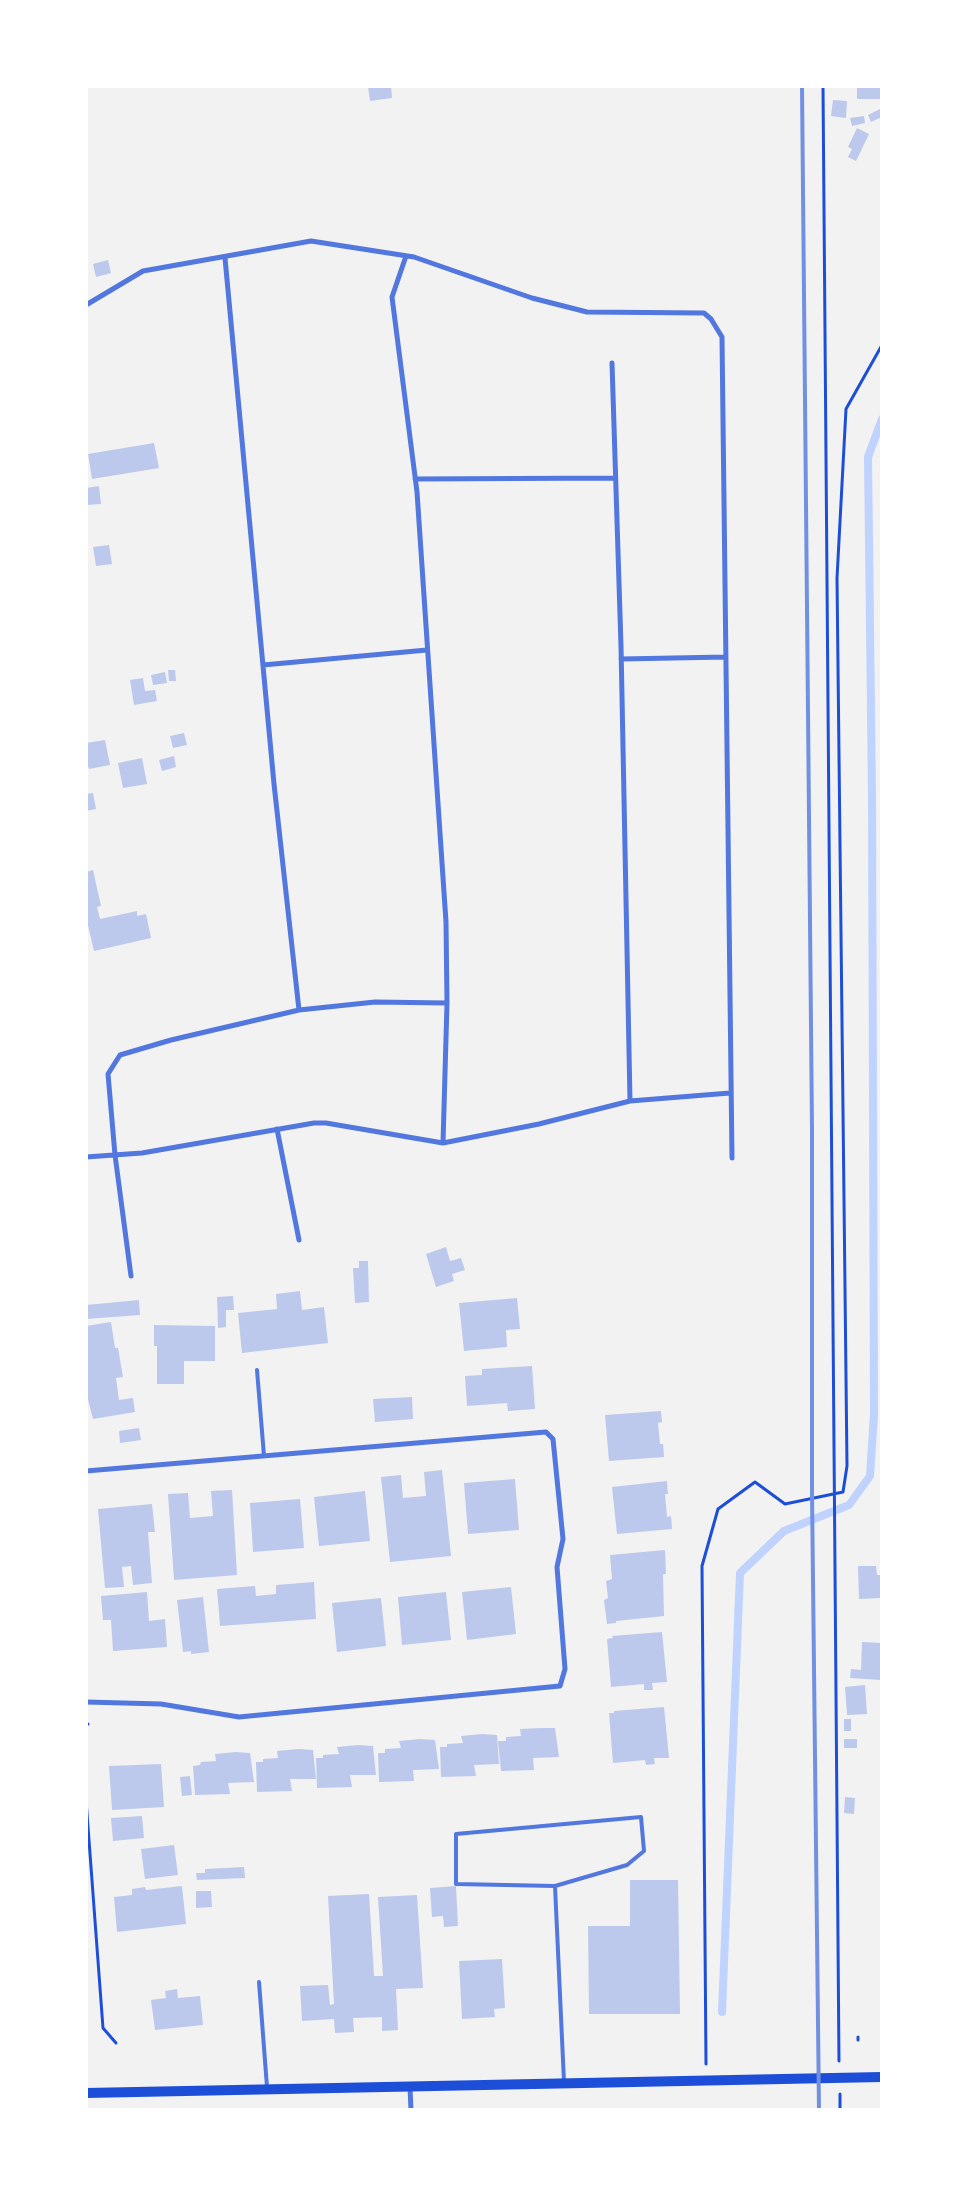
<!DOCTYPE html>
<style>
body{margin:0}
#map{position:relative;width:968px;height:2196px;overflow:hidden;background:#f2f2f2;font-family:Rubik,sans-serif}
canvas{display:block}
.frame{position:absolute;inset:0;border:88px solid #fff;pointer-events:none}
</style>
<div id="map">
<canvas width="968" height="2196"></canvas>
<div class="frame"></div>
</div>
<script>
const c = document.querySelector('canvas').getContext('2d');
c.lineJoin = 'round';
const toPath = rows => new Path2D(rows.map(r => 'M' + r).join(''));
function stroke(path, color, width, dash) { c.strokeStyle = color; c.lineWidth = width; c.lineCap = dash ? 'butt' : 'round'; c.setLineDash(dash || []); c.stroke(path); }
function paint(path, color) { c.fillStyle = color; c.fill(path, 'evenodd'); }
stroke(toPath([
 [722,2012,740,1573,784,1531,849,1505,870,1476,874,1414,872,796,868,457,882,419]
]), '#bfd3fe', 8);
paint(toPath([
 [368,86,391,86,392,98,370,101],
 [857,86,882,86,882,99,857,99],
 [833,100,847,101,846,118,831,116],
 [882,108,882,117,871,122,868,115],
 [864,116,865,123,852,126,850,118],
 [857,128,869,134,856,161,848,157,852,149,848,147],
 [108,260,111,273,96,277,93,264],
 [154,443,159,468,92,479,88,454],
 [99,486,101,504,86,505,86,488],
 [109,545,112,564,96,566,93,547],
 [168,670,175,670,176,681,169,681],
 [165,672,167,683,153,685,151,675],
 [143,678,145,691,155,690,157,701,134,705,130,680],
 [184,733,187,745,173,748,170,736],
 [105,740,110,765,89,769,86,761,86,743],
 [174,756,176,767,162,771,159,760],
 [142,758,147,784,123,788,118,763],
 [93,793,96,809,86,811,86,794],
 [93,870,101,906,97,907,100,919,137,911,137,916,146,914,151,938,94,951,86,917,86,872],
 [446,1247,450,1261,461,1258,465,1270,452,1274,454,1281,436,1287,426,1254],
 [359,1261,368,1261,369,1302,355,1303,353,1268,359,1268],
 [300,1291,302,1310,324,1307,328,1343,242,1353,238,1313,277,1309,276,1294],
 [233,1296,234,1310,226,1310,226,1327,218,1328,217,1297],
 [517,1298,520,1329,506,1330,507,1347,464,1351,459,1303],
 [139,1300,140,1315,86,1319,86,1305],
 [111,1322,115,1348,118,1348,123,1377,116,1378,119,1400,133,1398,135,1412,93,1419,86,1392,86,1326],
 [154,1325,215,1326,215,1361,184,1361,184,1384,157,1384,157,1346,154,1346],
 [532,1366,535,1409,508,1411,507,1403,467,1406,465,1376,482,1375,482,1369],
 [412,1397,413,1419,375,1422,373,1399],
 [661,1411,662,1422,658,1423,660,1444,663,1444,664,1457,609,1461,605,1415],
 [139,1428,141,1440,120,1443,119,1431],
 [442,1470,451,1556,390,1562,381,1477,401,1475,403,1498,426,1496,424,1472],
 [515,1479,519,1530,468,1534,464,1483],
 [667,1481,668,1494,665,1494,667,1517,671,1516,672,1529,617,1534,612,1487],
 [232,1490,237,1575,174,1580,168,1494,188,1493,190,1518,213,1516,211,1491],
 [365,1491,370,1541,319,1546,314,1497],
 [300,1499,304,1548,253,1552,250,1503],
 [152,1504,155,1532,148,1532,152,1583,133,1585,131,1566,122,1567,124,1587,105,1588,98,1509],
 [665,1550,666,1574,663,1574,664,1616,616,1621,616,1623,607,1624,604,1600,608,1598,606,1581,612,1579,610,1555],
 [858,1566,876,1566,877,1575,882,1575,882,1598,859,1599],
 [314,1582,316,1619,220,1626,217,1589,255,1586,256,1596,276,1594,276,1585],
 [511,1587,516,1634,467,1640,462,1592],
 [147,1592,149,1621,165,1619,167,1647,113,1651,111,1620,103,1620,101,1596],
 [446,1592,451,1640,402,1645,398,1597],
 [203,1597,209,1652,191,1654,191,1651,183,1652,177,1600],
 [381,1598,386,1646,337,1652,332,1603],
 [662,1632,667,1682,652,1683,653,1690,644,1690,644,1684,611,1687,607,1639,613,1638,612,1636],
 [862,1642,882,1643,881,1680,850,1678,851,1669,861,1670],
 [865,1685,867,1714,847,1715,845,1687],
 [664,1707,669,1758,654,1758,655,1764,646,1765,645,1760,613,1763,609,1713,614,1713,614,1711],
 [844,1719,851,1719,851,1731,844,1731],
 [541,1728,555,1728,559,1757,533,1758,534,1770,501,1771,498,1741,506,1741,506,1737,521,1736,520,1729],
 [482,1734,497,1735,499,1764,474,1765,476,1776,441,1777,440,1747,447,1747,447,1744,463,1743,461,1736],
 [420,1739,435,1740,439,1769,413,1770,414,1781,379,1782,378,1753,385,1753,385,1749,401,1748,399,1741],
 [844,1739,857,1739,857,1748,844,1748],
 [358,1745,373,1746,376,1775,350,1775,352,1787,317,1788,316,1758,323,1758,323,1755,339,1754,337,1747],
 [298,1749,313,1750,316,1779,290,1779,292,1791,257,1792,256,1762,263,1762,263,1759,278,1758,277,1751],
 [236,1752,250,1753,254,1782,228,1783,230,1794,195,1795,193,1766,200,1765,201,1762,216,1761,215,1754],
 [161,1764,164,1807,112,1810,109,1766],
 [190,1776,192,1795,182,1796,180,1777],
 [845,1797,855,1798,854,1814,844,1813],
 [142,1816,144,1838,113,1841,111,1818],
 [174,1845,178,1875,145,1879,141,1849],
 [244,1867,245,1878,197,1880,196,1873,205,1873,205,1869],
 [630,1880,678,1880,680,2014,589,2014,588,1926,630,1926],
 [182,1886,186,1924,117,1932,114,1897,132,1895,132,1889,145,1887,146,1890],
 [456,1886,458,1926,444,1927,443,1916,432,1917,430,1888],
 [196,1891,211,1891,212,1907,196,1908],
 [369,1894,374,1976,383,1976,378,1897,417,1895,423,1988,396,1989,398,2030,382,2031,382,2017,353,2018,354,2032,335,2033,334,2019,302,2021,300,1986,328,1985,330,2005,334,2004,328,1896],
 [502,1959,505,2008,494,2009,495,2017,462,2019,459,1961],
 [177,1989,178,1998,200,1996,203,2025,155,2030,151,2000,166,1998,165,1991]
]), '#bdc9ec');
stroke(toPath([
 [823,86,839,2061],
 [86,1726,88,1724],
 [86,1800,103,2028,116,2043],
 [858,2037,858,2040],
 [706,2064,702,1566,718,1509,755,1482,785,1504,843,1492,847,1466,837,578,846,409,882,345],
 [840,2094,840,2110]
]), '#1d4ed8', 3);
stroke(toPath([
 [257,1370,264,1456],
 [555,1886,627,1865,644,1851,641,1817,456,1834,456,1884,555,1886,564,2082],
 [259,1982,267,2087]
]), '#5277de', 4);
stroke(toPath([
 [406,256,392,297,417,492,446,922,447,1003,443,1143],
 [225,258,274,784,299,1010],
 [86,305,143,271,311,241,414,257,532,298,587,312,704,313,711,319,722,337,732,1158],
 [612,363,621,646,630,1101],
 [415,479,615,478],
 [621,659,726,657],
 [263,665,427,650],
 [277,1129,299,1240],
 [86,1157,142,1153,314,1123,326,1123,443,1143,539,1124,630,1101,730,1093],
 [131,1276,115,1155,108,1074,120,1055,171,1040,299,1010,375,1002,447,1003],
 [86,1471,546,1432,553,1439,563,1539,557,1567,565,1669,560,1686,239,1717,161,1704,86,1702],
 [410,2087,411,2110]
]), '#5277de', 5);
stroke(toPath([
 [86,2093,882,2077]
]), '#1d4ed8', 10);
stroke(toPath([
 [802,86,812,1129,812,1492,819,2110]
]), '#7290e2', 4);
</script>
